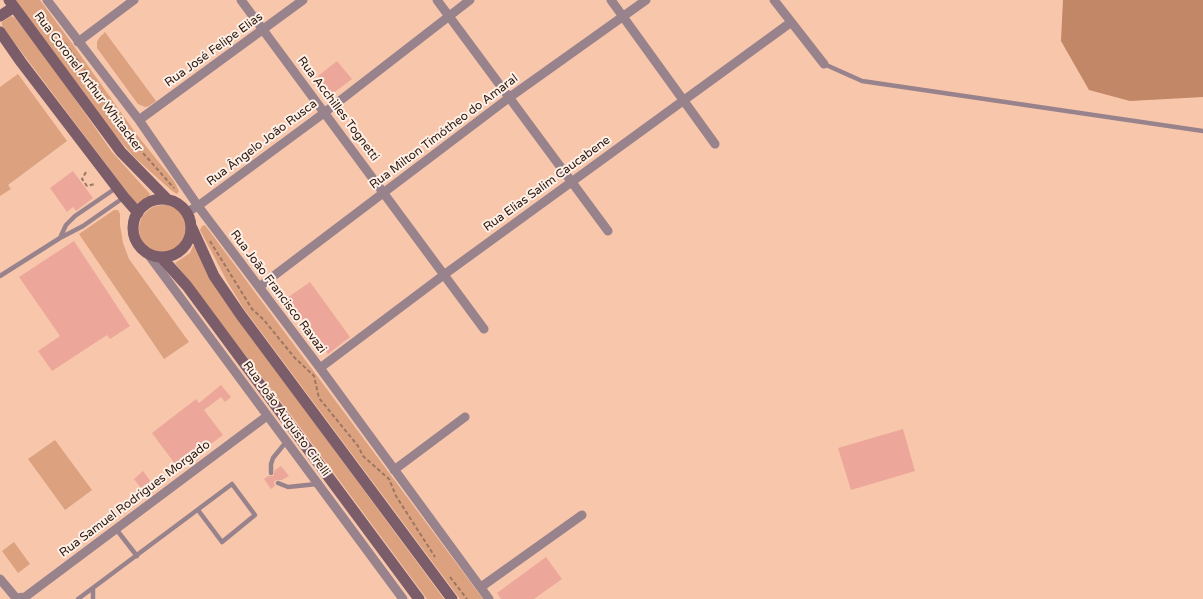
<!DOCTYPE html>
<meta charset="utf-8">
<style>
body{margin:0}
canvas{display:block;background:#f7c6ab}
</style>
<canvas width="1203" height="599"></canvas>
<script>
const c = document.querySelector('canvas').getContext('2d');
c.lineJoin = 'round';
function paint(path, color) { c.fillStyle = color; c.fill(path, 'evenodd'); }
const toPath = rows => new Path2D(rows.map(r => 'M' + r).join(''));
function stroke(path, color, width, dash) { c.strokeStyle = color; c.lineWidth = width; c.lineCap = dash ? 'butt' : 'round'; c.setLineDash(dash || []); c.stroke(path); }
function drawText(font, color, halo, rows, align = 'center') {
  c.font = font + ' "Varela Round",sans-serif'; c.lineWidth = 4; c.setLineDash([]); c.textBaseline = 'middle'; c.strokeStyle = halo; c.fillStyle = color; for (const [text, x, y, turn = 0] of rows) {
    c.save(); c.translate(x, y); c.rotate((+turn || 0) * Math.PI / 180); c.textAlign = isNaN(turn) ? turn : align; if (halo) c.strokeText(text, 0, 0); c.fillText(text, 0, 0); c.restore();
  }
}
paint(toPath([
 [15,0,40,0,71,42,137,135,174,181,179,191,177,194,171,190,134,157,110,129],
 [11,16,15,18,52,66,112,152,150,194,149,196,136,204,2,26,2,22],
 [105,32,156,101,149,106,145,107,138,104,97,48,97,42,99,38],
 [18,74,67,141,8,185,11,189,0,196,0,87],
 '139 229a24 24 0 1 1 48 0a24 24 0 1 1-48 0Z',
 [114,210,118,210,120,214,120,225,123,243,129,259,189,342,164,359,79,234],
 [205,225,404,493,483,599,460,599,244,309,228,283,200,230,202,226],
 [193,246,196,247,237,318,444,599,427,599,294,419,175,263,190,253],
 [55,440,92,490,65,510,28,459],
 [14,542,30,564,18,573,2,551]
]), '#dca17f');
paint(toPath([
 [1063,0,1203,0,1203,97,1130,101,1089,90,1061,41]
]), '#c18766');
paint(toPath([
 [337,61,352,79,332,94,318,76],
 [73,171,93,198,76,211,73,207,67,212,50,188],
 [74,241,130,326,110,339,107,335,52,371,38,351,60,336,19,277],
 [310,282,350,337,328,354,287,298],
 [221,385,231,397,225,402,221,397,204,410,223,435,178,468,152,433,196,399,199,403],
 [903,429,915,471,851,490,838,448],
 [281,466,289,476,282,480,276,480,274,482,275,486,271,489,264,479,268,476,273,476,275,470],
 [143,471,154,486,151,488,154,492,148,497,134,479],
 [546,557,562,579,534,599,501,599,497,593]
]), '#eda79a');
stroke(toPath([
 [65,43,100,91,107,108,127,128,128,134,143,153,174,188],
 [53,44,65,43],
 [86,172,82,179,87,186,95,184],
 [210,241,252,309,264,320,294,357,314,376,319,398,358,446,363,456,389,479,396,496,435,557],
 [450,577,467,599]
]), '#9a7763', 2, [4, 2.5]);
stroke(toPath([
 [824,64,862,81,1203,131],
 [60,238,66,225,75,216,116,188],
 [0,276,60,238,83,226,123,198],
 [271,473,271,464,273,458,286,442],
 [278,483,288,487,317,484],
 [116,529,137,556],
 [78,599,232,484,255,515,222,542,198,510],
 [93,599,93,588]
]), '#98828b', 4.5);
stroke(toPath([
 [47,0,139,120,198,206,320,368,489,599],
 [241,0,484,329],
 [437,0,608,231],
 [611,0,715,144],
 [774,0,824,64],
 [78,42,134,0],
 [139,120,303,0],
 [187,212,198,206,324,113,470,0],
 [148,254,403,599],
 [259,287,510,97,646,0],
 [320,368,445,274,790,23],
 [394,470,465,417],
 [0,579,16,598,25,597,267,416],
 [481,587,582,515]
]), '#98828b', 9);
stroke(toPath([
 [9,0,121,152,168,200],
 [0,16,14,7],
 [0,32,21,62,124,197,138,213],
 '133 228a29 29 0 1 1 58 0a29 29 0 1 1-58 0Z',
 [192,228,214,276,240,314,452,599],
 [162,258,187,286,419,599]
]), '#7b5c69', 11);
drawText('12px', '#2a180e', '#fff0e7', [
 ["Rua José Felipe Elias",214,50,-36],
 ["Rua Coronel Arthur Whitacker",88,82,53],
 ["Rua Acchilles Tognetti",338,109,53],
 ["Rua Milton Timótheo do Amaral",444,132,-37],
 ["Rua Ângelo João Rusca",262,143,-37],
 ["Rua Elias Salim Caucabene",547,184,-36],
 ["Rua João Francisco Ravazi",278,292,53],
 ["Rua João Augusto Cirelli",286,419,54],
 ["Rua Samuel Rodrigues Morgado",135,499,-37]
]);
</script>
